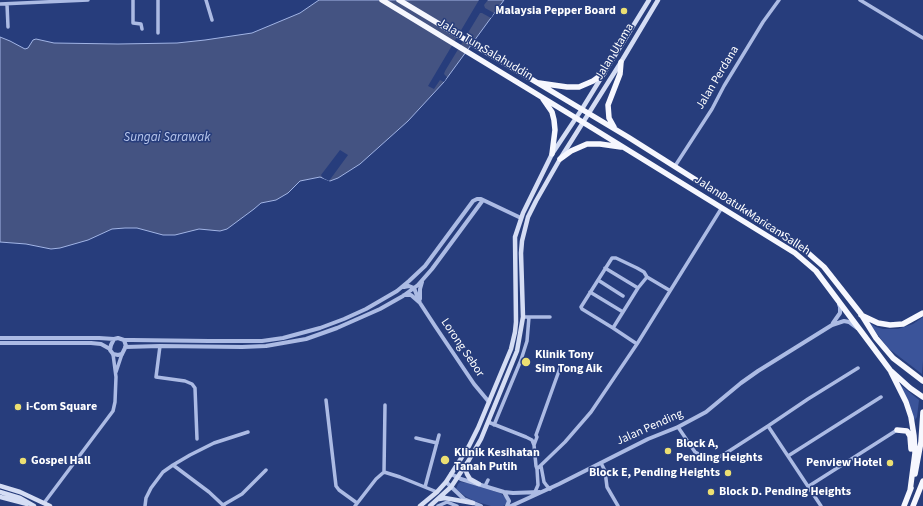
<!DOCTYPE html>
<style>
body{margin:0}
canvas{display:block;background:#273d7c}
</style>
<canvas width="923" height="506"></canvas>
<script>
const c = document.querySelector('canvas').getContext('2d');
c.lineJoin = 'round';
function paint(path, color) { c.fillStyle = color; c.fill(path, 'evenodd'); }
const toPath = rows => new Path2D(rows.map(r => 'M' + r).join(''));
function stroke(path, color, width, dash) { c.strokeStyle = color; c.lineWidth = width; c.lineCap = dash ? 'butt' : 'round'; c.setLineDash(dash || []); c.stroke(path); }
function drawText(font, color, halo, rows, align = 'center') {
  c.font = font + ' "Source Sans 3",sans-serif'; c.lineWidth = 3; c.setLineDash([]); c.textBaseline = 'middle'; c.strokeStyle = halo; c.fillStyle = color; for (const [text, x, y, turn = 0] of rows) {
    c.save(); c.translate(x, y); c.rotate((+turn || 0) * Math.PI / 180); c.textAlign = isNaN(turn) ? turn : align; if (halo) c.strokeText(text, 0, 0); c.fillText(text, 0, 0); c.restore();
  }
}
paint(toPath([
 [923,317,923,361,922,374,888,348,868,322,876,327,883,329,898,329,913,324],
 [898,383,919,400,917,417,914,421],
 [460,482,467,483,500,493,506,498,507,502,505,505,503,506,491,506,474,501,465,496,456,489,458,484]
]), '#3b549a');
const water = toPath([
 [319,0,504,0,444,82,408,121,360,164,338,178,330,181,320,177,300,181,288,193,276,200,261,203,254,209,227,229,220,231,199,229,175,235,163,235,137,228,125,228,112,229,88,240,60,248,51,249,26,244,0,242,0,37,10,41,25,49,28,48,33,40,36,39,54,43,118,44,177,43,205,40,252,33,300,13,319,0]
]);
paint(water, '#445382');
stroke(water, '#a1b4e5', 1);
paint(toPath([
 [479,0,488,0,484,5,485,8,494,13,491,18,482,13,480,13,445,71,444,74,447,77,444,82,440,80,434,89,428,86],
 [340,150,348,155,329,181,323,178,321,175]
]), '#273d7c');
stroke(toPath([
 [133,0,133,23,141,24,142,29],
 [158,0,158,33],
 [206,0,212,20],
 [860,0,923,38],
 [0,4,88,0],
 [7,4,8,27],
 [675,166,712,109,724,86,763,22,779,0],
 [605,268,638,288],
 [598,280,623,296],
 [590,292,623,312],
 [523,317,550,317],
 [613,328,638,288,647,277,669,290],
 [637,344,613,328,582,309,581,307,612,258,616,258,637,268,644,272,647,277],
 [160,346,156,377,185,381,192,384,195,388,197,439],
 [116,372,122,354],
 [326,400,336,486,339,490,357,503],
 [488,422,526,437,532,440,534,445],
 [494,425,521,360,527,341,529,317],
 [768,426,821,506],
 [678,427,695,452,707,458,714,459,723,455,768,426,808,399,858,368],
 [416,438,437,443],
 [788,456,881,397],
 [601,463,605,471,607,487,618,506],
 [541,466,544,482,547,486,550,489],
 [537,469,536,466,534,445,537,437,536,435,560,368],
 [384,472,400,477,437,492],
 [485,486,488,480],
 [809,486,897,430],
 [425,487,439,435],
 [535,492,538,485,537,469,565,442,591,412,637,344,721,209],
 [44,503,113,411,115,402,116,377,113,354],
 [223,505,242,494,266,470],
 [145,506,146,498,151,488,163,472,173,465],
 [224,506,209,492,173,465,190,455,214,443,248,432],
 [355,506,376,479,384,472,385,405],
 [438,506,447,502,457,506]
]), '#acbbe4', 3.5);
stroke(toPath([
 [404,287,409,286,414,288,420,303,435,326,474,384,489,402],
 [404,295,411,295,419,302],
 [420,299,420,289,422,282],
 [833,323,840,313,840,307,839,304],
 [0,338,99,338,114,339],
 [124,340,126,346,122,354,118,355,113,354,110,350,111,345,114,339,118,338,124,340,132,340,209,341,262,341,283,338,320,328,344,319,366,309,397,291,409,281,425,266,473,201,477,199,481,199,521,218],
 [0,343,91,343,101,344,110,349],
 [125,347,160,346,242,347,266,346,306,339,337,328,380,309,403,296,418,285,432,269,483,200],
 [451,474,461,479,504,492,513,493,540,492],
 [446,482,464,499,481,506],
 [504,492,509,501,507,506],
 [511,506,559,484,648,439,678,427,706,412,741,383,758,371,832,325,844,321,849,322,857,328]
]), '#acbbe4', 4);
stroke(toPath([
 [468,464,466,471,467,474,470,479,479,484],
 [0,486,20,492,50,506],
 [0,492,20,498,34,506],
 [0,497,27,504],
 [439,499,445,498,473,503],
 [420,506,437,492,446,482,469,446,478,428,511,349,515,332,516,322,515,237,523,213,552,154,582,109,649,0],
 [430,506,451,487,469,460,481,439,517,351,523,317,521,253,522,241,528,217,536,201,560,159,621,62,658,0]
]), '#d5ddf4', 4.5);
stroke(toPath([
 [382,0,576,118,795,253,816,271,890,370,910,388,923,397],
 [399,0,628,137,799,245,824,267,861,314,876,338,893,358,923,381],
 [539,83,567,87,579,87,593,81,604,73],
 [543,99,552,112,554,120,555,130,552,154],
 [614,127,609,118,608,105,620,74,621,62],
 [560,159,571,151,587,144,600,144,621,147],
 [861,315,878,323,890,325,903,324,923,313],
 [891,372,906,402,911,417,914,436,915,453,910,491],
 [897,430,907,431,910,436,911,449],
 [915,474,921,442,923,412],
 [904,506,911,488],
 [913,506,923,481]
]), '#f6f7fe', 5.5);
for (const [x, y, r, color] of [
 [624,11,4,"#ecdf72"],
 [526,362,5,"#ecdf72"],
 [18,407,4,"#ecdf72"],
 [668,451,4,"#ecdf72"],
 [445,460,5,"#ecdf72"],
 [23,461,4,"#ecdf72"],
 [890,463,4,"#ecdf72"],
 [728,473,4,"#ecdf72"],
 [711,492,4,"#ecdf72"]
]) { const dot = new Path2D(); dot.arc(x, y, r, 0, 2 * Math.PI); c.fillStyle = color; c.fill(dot); stroke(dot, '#273d7c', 1.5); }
drawText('bold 12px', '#fff', '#273d7c', [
 ["Malaysia Pepper Board",616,11,"right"],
 ["Klinik Tony",535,355],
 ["Sim Tong Aik",535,369],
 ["i-Com Square",26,407],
 ["Block A,",676,444],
 ["Pending Heights",676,458],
 ["Klinik Kesihatan",454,453],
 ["Tanah Putih",454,467],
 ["Gospel Hall",31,461],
 ["Penview Hotel",882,463,"right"],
 ["Block E, Pending Heights",720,473,"right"],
 ["Block D. Pending Heights",719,492]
], 'left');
drawText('12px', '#fff', '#273d7c', [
 ["Jalan Tun Salahuddin",485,50,31],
 ["Jalan Utama",615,52,-59],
 ["Jalan Perdana",718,78,-59],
 ["Jalan Datuk Marican Salleh",752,216,33],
 ["Lorong Sebor",462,348,56],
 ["Jalan Pending",650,428,-24]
]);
drawText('italic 13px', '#b7c6ec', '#273d7c', [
 ["Sungai Sarawak",167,138]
]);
</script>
